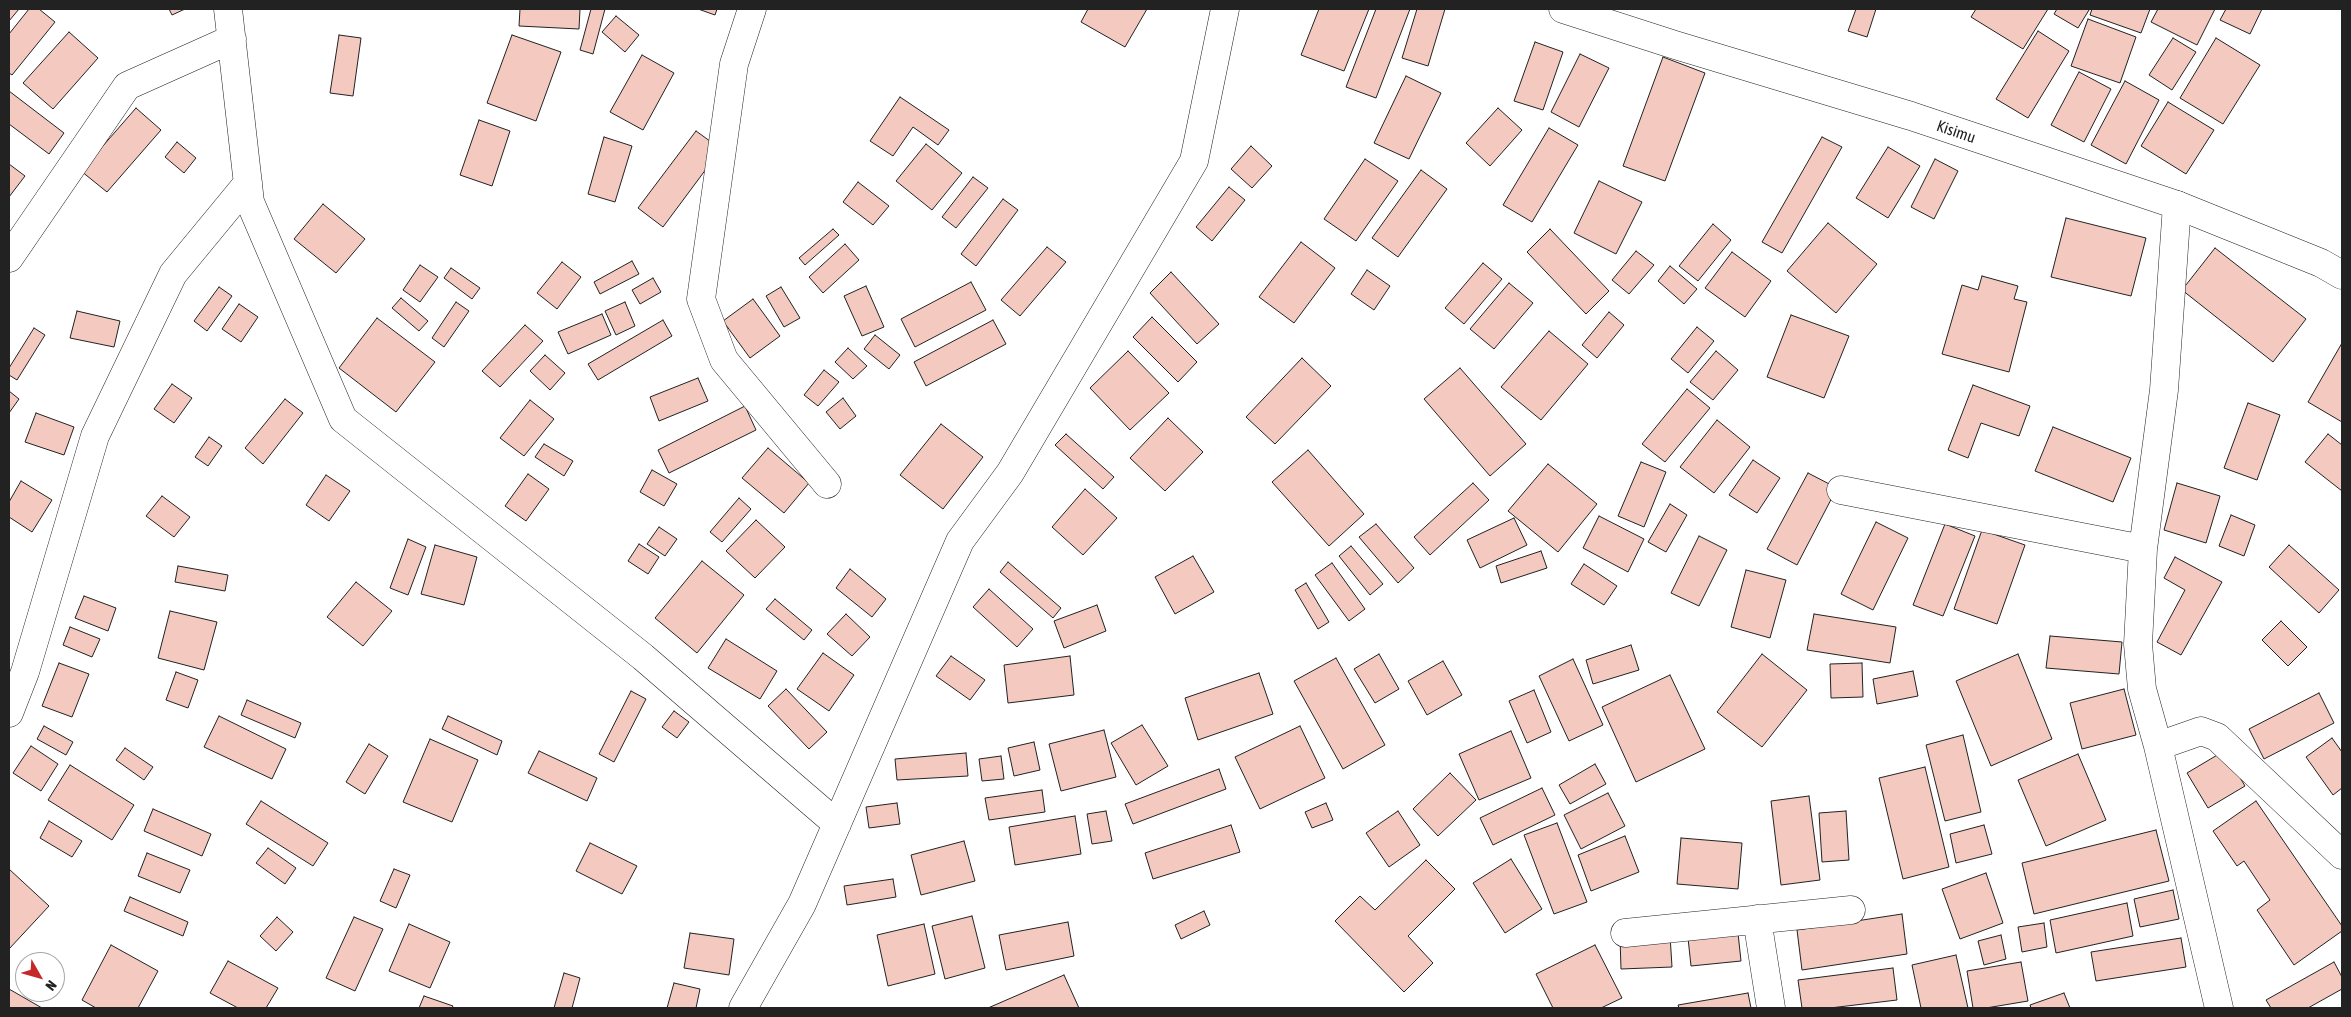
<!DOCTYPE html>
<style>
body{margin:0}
#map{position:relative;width:2351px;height:1017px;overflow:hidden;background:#fff;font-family:"Asap Condensed",sans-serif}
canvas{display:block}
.frame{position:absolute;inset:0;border:10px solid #222;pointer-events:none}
.north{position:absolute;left:15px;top:952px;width:50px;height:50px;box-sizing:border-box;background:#fff;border:1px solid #a7a7a7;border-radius:50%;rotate:128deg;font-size:14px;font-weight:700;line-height:20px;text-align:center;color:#222}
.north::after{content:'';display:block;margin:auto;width:18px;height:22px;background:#c62828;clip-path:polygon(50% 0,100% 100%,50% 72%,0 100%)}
</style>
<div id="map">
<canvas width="2351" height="1017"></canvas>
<div class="frame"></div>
<div class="north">N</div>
</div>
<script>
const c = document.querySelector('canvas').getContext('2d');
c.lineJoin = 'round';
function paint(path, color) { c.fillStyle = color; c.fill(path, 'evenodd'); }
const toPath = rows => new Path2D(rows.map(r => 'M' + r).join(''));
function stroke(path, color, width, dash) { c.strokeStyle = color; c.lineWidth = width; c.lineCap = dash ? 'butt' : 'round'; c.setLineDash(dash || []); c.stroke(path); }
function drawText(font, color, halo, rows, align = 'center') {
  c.font = font + ' "Asap Condensed",sans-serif'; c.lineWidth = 4; c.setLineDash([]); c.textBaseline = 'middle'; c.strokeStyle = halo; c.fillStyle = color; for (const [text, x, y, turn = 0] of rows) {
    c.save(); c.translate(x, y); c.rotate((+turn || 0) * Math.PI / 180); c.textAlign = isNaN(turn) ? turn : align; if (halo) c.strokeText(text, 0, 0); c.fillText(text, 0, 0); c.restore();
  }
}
const building = toPath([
 [9,9,19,9,9,21,9,9],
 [29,9,39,9,55,22,12,75,9,73,9,34,29,9],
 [169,9,185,9,172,15,169,9],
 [520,9,580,9,579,29,519,26,520,9],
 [591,9,605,9,593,54,580,50,591,9],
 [698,9,717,9,715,15,698,9],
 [1088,9,1147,9,1125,47,1081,22,1088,9],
 [1319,9,1369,9,1344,71,1301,55,1319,9],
 [1376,9,1410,9,1376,98,1346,87,1376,9],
 [1417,9,1445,9,1428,66,1402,58,1417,9],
 [1856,9,1876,9,1867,37,1848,31,1856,9],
 [1976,9,2048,9,2023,49,1971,17,1976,9],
 [2057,9,2086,9,2089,10,2078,28,2054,14,2057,9],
 [2092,9,2150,9,2141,33,2090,15,2092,9],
 [2158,9,2215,9,2197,45,2151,22,2158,9],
 [2226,9,2262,9,2250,34,2220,20,2226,9],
 [616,16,639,35,625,52,602,32,616,16],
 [2088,19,2136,37,2120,83,2071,66,2088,19],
 [2038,31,2069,51,2028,118,1996,99,2038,31],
 [69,32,98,58,53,109,23,83,69,32],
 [339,35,361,38,353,96,330,93,339,35],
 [512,35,561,52,536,121,487,103,512,35],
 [2173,38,2196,52,2172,90,2149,75,2173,38],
 [2216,38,2260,65,2223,124,2180,98,2216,38],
 [1535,42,1563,52,1543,110,1514,101,1535,42],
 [1580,54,1609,68,1579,127,1551,112,1580,54],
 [642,55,674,73,643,130,610,112,642,55],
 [1663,57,1705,73,1665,181,1623,166,1663,57],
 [2079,72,2111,89,2084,142,2051,125,2079,72],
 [1406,76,1441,93,1409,159,1374,143,1406,76],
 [2125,81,2159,100,2126,164,2091,145,2125,81],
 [9,91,64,133,49,154,9,124,9,91],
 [900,97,949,130,938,145,913,127,893,156,870,141,900,97],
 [2168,102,2214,130,2186,174,2141,146,2168,102],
 [136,108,161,130,107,192,81,171,136,108],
 [1498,108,1522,130,1490,166,1466,143,1498,108],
 [479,120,510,131,492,186,460,175,479,120],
 [1549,128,1578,145,1532,222,1503,205,1549,128],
 [696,131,721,149,663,227,638,208,696,131],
 [604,137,632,146,615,202,588,194,604,137],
 [1822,137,1842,147,1782,253,1762,242,1822,137],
 [177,142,196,158,184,173,165,157,177,142],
 [926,144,962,173,932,210,896,181,926,144],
 [1251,146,1272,166,1252,188,1231,169,1251,146],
 [1888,147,1920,166,1888,218,1856,198,1888,147],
 [1365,159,1398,181,1356,241,1324,219,1365,159],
 [1935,159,1958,171,1934,219,1911,207,1935,159],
 [9,164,25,176,9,197,9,164],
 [1421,170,1447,189,1398,257,1372,238,1421,170],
 [973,177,988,188,956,228,942,217,973,177],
 [1599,181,1642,202,1616,254,1574,233,1599,181],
 [858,182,889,206,873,225,843,202,858,182],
 [1229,187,1245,200,1212,241,1196,227,1229,187],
 [1003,199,1018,210,976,266,961,254,1003,199],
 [323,204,365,239,336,273,294,239,323,204],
 [2066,218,2146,238,2131,296,2051,277,2066,218],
 [1828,223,1877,264,1836,313,1787,271,1828,223],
 [1713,224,1731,240,1698,281,1679,266,1713,224],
 [833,229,839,235,805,265,799,258,833,229],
 [1550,229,1609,291,1586,314,1527,252,1550,229],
 [1301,242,1335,268,1294,323,1259,297,1301,242],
 [845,244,859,260,823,293,809,277,845,244],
 [1047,247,1066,262,1020,316,1001,300,1047,247],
 [2215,248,2306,319,2273,362,2182,290,2215,248],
 [1636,251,1654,265,1629,294,1612,280,1636,251],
 [1732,252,1771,281,1745,317,1705,288,1732,252],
 [632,261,639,274,600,294,594,282,632,261],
 [562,262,581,277,557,309,537,293,562,262],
 [1483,263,1502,279,1464,324,1445,308,1483,263],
 [420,265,438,277,420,302,403,290,420,265],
 [1670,266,1697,289,1684,304,1658,281,1670,266],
 [451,268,480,288,472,299,444,278,451,268],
 [1367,270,1390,286,1374,310,1351,294,1367,270],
 [1171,272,1219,324,1197,344,1150,293,1171,272],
 [1982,276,2018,286,2014,299,2027,302,2009,372,1942,354,1962,285,1978,290,1982,276],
 [653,278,661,292,640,304,632,290,653,278],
 [971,282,986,310,915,347,901,319,971,282],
 [1509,283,1533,303,1494,349,1470,329,1509,283],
 [866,286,884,327,862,336,844,296,866,286],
 [219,287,232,296,207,331,194,321,219,287],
 [781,287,800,318,784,327,766,296,781,287],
 [401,298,428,321,419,331,392,308,401,298],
 [753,299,780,336,750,358,723,321,753,299],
 [456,302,469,311,444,347,432,338,456,302],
 [625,302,635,326,616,335,605,311,625,302],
 [239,304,258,317,241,342,222,329,239,304],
 [77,311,120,321,114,347,70,338,77,311],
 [1609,312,1624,325,1597,358,1582,345,1609,312],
 [602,314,611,335,568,354,558,332,602,314],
 [1791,315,1849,336,1824,398,1767,377,1791,315],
 [1152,317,1197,362,1178,382,1133,337,1152,317],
 [377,318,435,362,396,412,339,368,377,318],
 [663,320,672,336,598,380,588,364,663,320],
 [993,320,1006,344,926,386,914,362,993,320],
 [525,325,543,341,500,387,482,371,525,325],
 [1697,327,1714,341,1688,373,1671,359,1697,327],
 [34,328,45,335,17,380,9,375,9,368,34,328],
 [1549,331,1588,364,1541,420,1501,387,1549,331],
 [875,335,900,355,889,369,864,349,875,335],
 [2342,343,2342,422,2308,402,2342,343],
 [848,348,867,366,853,379,835,362,848,348],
 [1128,351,1169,393,1130,430,1090,388,1128,351],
 [1716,351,1738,370,1713,400,1690,382,1716,351],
 [545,355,565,373,550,390,530,371,545,355],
 [1302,358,1331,386,1275,444,1246,417,1302,358],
 [1460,368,1526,444,1490,476,1424,399,1460,368],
 [824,370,839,382,818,406,804,395,824,370],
 [698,378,708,401,659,421,650,397,698,378],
 [172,384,192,398,174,423,154,409,172,384],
 [1973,385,2030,406,2019,436,1981,423,1968,458,1948,450,1973,385],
 [1687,389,1710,408,1665,462,1642,444,1687,389],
 [9,391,19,399,9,413,9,391],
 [843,398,856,416,840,429,826,412,843,398],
 [285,399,303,413,263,464,245,448,285,399],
 [530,400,554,419,524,456,500,438,530,400],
 [2248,403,2280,415,2257,480,2224,468,2248,403],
 [745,406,756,430,669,473,658,450,745,406],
 [36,413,74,427,64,455,25,442,36,413],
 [1168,418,1203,452,1165,491,1130,458,1168,418],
 [1717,420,1750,447,1714,493,1680,467,1717,420],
 [941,424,983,457,943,509,900,475,941,424],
 [2053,427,2131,458,2113,502,2035,471,2053,427],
 [1066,434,1114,477,1103,489,1055,445,1066,434],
 [2328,434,2342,445,2342,491,2305,462,2328,434],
 [209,437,222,446,208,466,195,457,209,437],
 [544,444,573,461,564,476,535,457,544,444],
 [768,448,809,483,784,513,742,478,768,448],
 [1308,450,1364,514,1329,546,1272,482,1308,450],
 [1753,460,1780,478,1757,513,1729,495,1753,460],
 [1641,462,1666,472,1644,527,1618,516,1641,462],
 [1548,464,1597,504,1558,552,1508,511,1548,464],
 [652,470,677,484,664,506,640,492,652,470],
 [1808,473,1837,488,1797,565,1767,549,1808,473],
 [528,474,549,489,526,521,505,506,528,474],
 [326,475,350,491,329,521,306,505,326,475],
 [21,481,52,500,32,532,9,517,9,502,21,481],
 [1473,483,1489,500,1430,555,1414,537,1473,483],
 [2177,483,2220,496,2206,543,2164,530,2177,483],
 [1085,489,1117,518,1083,555,1052,527,1085,489],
 [162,496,190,517,174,537,146,516,162,496],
 [739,498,751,509,722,542,710,532,739,498],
 [1670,504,1687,515,1666,552,1648,542,1670,504],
 [2231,515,2255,525,2244,556,2219,546,2231,515],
 [1599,516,1644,539,1628,572,1583,548,1599,516],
 [1514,518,1527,545,1480,568,1467,540,1514,518],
 [756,520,785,547,755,578,726,551,756,520],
 [1876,522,1908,538,1873,610,1841,594,1876,522],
 [1376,524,1414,568,1398,583,1359,537,1376,524],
 [1945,524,1975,536,1943,616,1913,605,1945,524],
 [659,527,677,539,665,556,647,544,659,527],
 [1982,530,2025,545,1997,624,1954,609,1982,530],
 [1699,536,1727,550,1699,606,1671,593,1699,536],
 [408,539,426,547,408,595,390,588,408,539],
 [639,544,659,557,648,574,628,561,639,544],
 [435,545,477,557,464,605,421,594,435,545],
 [2289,545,2339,590,2319,613,2269,567,2289,545],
 [1351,546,1383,584,1370,595,1339,556,1351,546],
 [1541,551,1547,568,1501,583,1496,566,1541,551],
 [1193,556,1214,592,1175,614,1155,577,1193,556],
 [2175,557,2222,582,2181,655,2157,642,2185,590,2164,578,2175,557],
 [702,561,744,595,697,653,655,618,702,561],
 [1008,562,1061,608,1053,618,1000,572,1008,562],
 [1332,563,1365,609,1349,621,1315,575,1332,563],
 [1584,564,1617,586,1604,605,1571,584,1584,564],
 [178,566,228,575,225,591,175,582,178,566],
 [850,569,886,599,872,617,836,588,850,569],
 [1746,570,1786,580,1770,638,1731,627,1746,570],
 [356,582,392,611,363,646,327,617,356,582],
 [1306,583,1329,622,1318,629,1295,590,1306,583],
 [989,589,1033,629,1017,647,973,607,989,589],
 [84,596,116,608,108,631,75,618,84,596],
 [775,599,812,630,804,640,766,609,775,599],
 [1097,605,1106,631,1064,648,1054,621,1097,605],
 [170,611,217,622,204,670,158,658,170,611],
 [846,614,870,637,852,656,827,634,846,614],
 [1814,614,1896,627,1890,663,1807,650,1814,614],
 [2281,621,2307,647,2288,666,2262,640,2281,621],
 [70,627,100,639,92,657,63,645,70,627],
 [2050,636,2122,642,2119,674,2046,668,2050,636],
 [726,639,777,671,760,699,708,668,726,639],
 [1631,645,1639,670,1593,684,1586,660,1631,645],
 [823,653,854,675,829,711,797,689,823,653],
 [1379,654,1399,689,1375,703,1354,669,1379,654],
 [1762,654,1807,690,1762,747,1717,712,1762,654],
 [2018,654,2052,739,1991,766,1956,681,2018,654],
 [951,656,985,680,970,700,936,676,951,656],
 [1070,656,1074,695,1008,703,1004,665,1070,656],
 [1336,658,1385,745,1343,769,1294,681,1336,658],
 [1573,659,1603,725,1569,741,1539,676,1573,659],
 [1443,661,1462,695,1427,715,1408,681,1443,661],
 [59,663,89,674,72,717,42,706,59,663],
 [1862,663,1863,697,1831,698,1830,664,1862,663],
 [1913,671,1918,696,1877,704,1873,679,1913,671],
 [176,672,198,680,188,708,166,700,176,672],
 [1259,673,1273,714,1198,740,1185,698,1259,673],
 [1670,675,1705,749,1636,782,1602,707,1670,675],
 [786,689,827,732,809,749,768,706,786,689],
 [2124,689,2136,735,2082,749,2070,703,2124,689],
 [1534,690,1551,732,1527,743,1509,701,1534,690],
 [631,691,646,699,614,762,599,754,631,691],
 [2319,693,2334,723,2264,759,2249,729,2319,693],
 [247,700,301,723,295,738,241,715,247,700],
 [674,711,689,722,677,738,662,727,674,711],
 [219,716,286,749,272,779,204,747,219,716],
 [448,716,502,741,497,755,442,729,448,716],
 [1142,725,1168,766,1136,785,1111,743,1142,725],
 [44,726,73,742,66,755,37,739,44,726],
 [1300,726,1325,778,1260,809,1235,757,1300,726],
 [1104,730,1116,777,1061,791,1049,744,1104,730],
 [1511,731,1531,778,1479,800,1459,754,1511,731],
 [1963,735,1981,812,1945,821,1926,745,1963,735],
 [2332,738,2342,752,2342,788,2333,795,2306,757,2332,738],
 [430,739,478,760,452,822,403,802,430,739],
 [1034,742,1040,770,1014,776,1008,748,1034,742],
 [369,744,388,756,365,794,346,782,369,744],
 [31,746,58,764,41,791,13,773,31,746],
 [125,748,153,767,144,780,116,760,125,748],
 [539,751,597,778,587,801,528,773,539,751],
 [2224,751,2245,786,2208,808,2187,773,2224,751],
 [966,753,968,776,897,780,895,759,966,753],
 [2078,754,2106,820,2046,846,2018,780,2078,754],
 [1001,756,1004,779,982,781,979,759,1001,756],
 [1595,764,1606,784,1570,804,1559,785,1595,764],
 [70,765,134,805,112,840,48,800,70,765],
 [1925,767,1949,867,1903,879,1879,778,1925,767],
 [1219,769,1226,789,1133,824,1125,804,1219,769],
 [1450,773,1476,800,1438,836,1413,809,1450,773],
 [1542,788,1555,815,1493,845,1480,818,1542,788],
 [1042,790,1045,812,989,820,985,798,1042,790],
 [1608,793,1625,826,1581,849,1564,815,1608,793],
 [1809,796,1820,880,1781,885,1771,801,1809,796],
 [261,801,328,843,313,866,246,824,261,801],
 [2256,801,2342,926,2342,931,2294,965,2257,910,2270,900,2244,861,2237,866,2213,831,2256,801],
 [897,803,900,824,869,828,866,807,897,803],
 [1326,803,1333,820,1312,828,1305,812,1326,803],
 [153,809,211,834,202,856,144,831,153,809],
 [1106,811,1112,841,1092,844,1087,814,1106,811],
 [1398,811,1420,845,1389,867,1366,833,1398,811],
 [1846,811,1849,860,1822,862,1819,813,1846,811],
 [1075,816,1081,854,1015,865,1009,827,1075,816],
 [49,821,82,841,72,857,40,838,49,821],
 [1557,823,1587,902,1554,914,1524,835,1557,823],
 [1231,825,1240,852,1153,879,1145,853,1231,825],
 [1984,825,1992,854,1956,863,1950,834,1984,825],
 [2156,830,2169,881,2034,914,2022,863,2156,830],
 [1625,836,1639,872,1591,891,1578,855,1625,836],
 [1681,838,1742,843,1738,889,1677,884,1681,838],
 [964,841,975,881,921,895,911,855,964,841],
 [590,843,637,866,622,894,576,871,590,843],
 [268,848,296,868,285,884,256,863,268,848],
 [147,853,190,870,180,893,138,876,147,853],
 [1511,859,1542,909,1505,933,1473,883,1511,859],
 [1426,860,1455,889,1408,936,1433,963,1404,992,1335,921,1360,896,1375,910,1426,860],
 [9,869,49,906,9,949,9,869],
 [394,869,410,875,396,908,380,901,394,869],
 [1986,873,2003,923,1960,939,1942,889,1986,873],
 [893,879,896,897,847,905,844,886,893,879],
 [2173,890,2179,919,2140,927,2134,899,2173,890],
 [130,897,188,922,183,936,124,911,130,897],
 [2127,903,2133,936,2056,953,2050,920,2127,903],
 [1204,911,1210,925,1181,939,1175,925,1204,911],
 [1902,914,1907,954,1802,970,1797,930,1902,914],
 [972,916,985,968,945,979,932,926,972,916],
 [277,917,293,932,276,951,260,936,277,917],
 [354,917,383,929,355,991,326,978,354,917],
 [1068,922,1074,956,1006,970,999,935,1068,922],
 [2044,923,2047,947,2022,952,2018,927,2044,923],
 [409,924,450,942,430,988,389,971,409,924],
 [924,924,935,974,888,986,877,935,924,924],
 [690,933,734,939,729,975,684,968,690,933],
 [1738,933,1741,961,1691,966,1688,938,1738,933],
 [1670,935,1672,967,1621,969,1620,938,1670,935],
 [2001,935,2006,959,1984,965,1978,941,2001,935],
 [2181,938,2186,967,2096,981,2091,952,2181,938],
 [111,945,158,971,138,1008,96,1008,82,1000,111,945],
 [1595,945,1622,998,1601,1008,1553,1008,1536,974,1595,945],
 [1956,955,1968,1008,1921,1008,1912,965,1956,955],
 [228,961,278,988,266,1008,238,1008,210,993,228,961],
 [2021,962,2028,1001,1986,1008,1973,1008,1967,971,2021,962],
 [2334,962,2342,977,2342,989,2308,1008,2271,1008,2266,1000,2334,962],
 [1893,968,1897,1000,1830,1008,1802,1008,1798,980,1893,968],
 [564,973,580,978,572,1008,554,1008,564,973],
 [1064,975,1079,1008,988,1008,1064,975],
 [674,983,700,989,696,1008,667,1008,674,983],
 [9,989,42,1008,9,1008,9,989],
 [1748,993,1751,1008,1679,1008,1678,1005,1748,993],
 [2064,993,2070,1008,2031,1008,2030,1005,2064,993],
 [424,996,453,1006,452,1008,419,1008,424,996]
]);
paint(building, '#f3c9c0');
stroke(building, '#222', 1);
const street = toPath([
 [228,9,250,202,343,419,643,657,837,824],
 [752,9,734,64,701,299,724,360,827,484],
 [2177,205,2164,390,2143,549,2138,644,2142,689,2158,746,2219,1008],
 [9,258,127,86,232,39],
 [1841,490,2143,549],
 [9,713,25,672,95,436,173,274,248,183],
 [2158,746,2201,731,2217,737,2342,855],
 [1757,919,1771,1008],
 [1625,933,1851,910],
 [743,1008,802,904,960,541,1010,473,1194,161,1225,9]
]);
const secondary = toPath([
 [1563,9,1675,45,1911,116,2177,205,2321,263,2342,275]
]);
stroke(street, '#222', 29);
stroke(secondary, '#222', 29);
stroke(street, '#fff', 28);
stroke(secondary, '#fff', 28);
drawText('16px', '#222', '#fff', [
 ["Kisimu",1956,132,19]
]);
</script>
